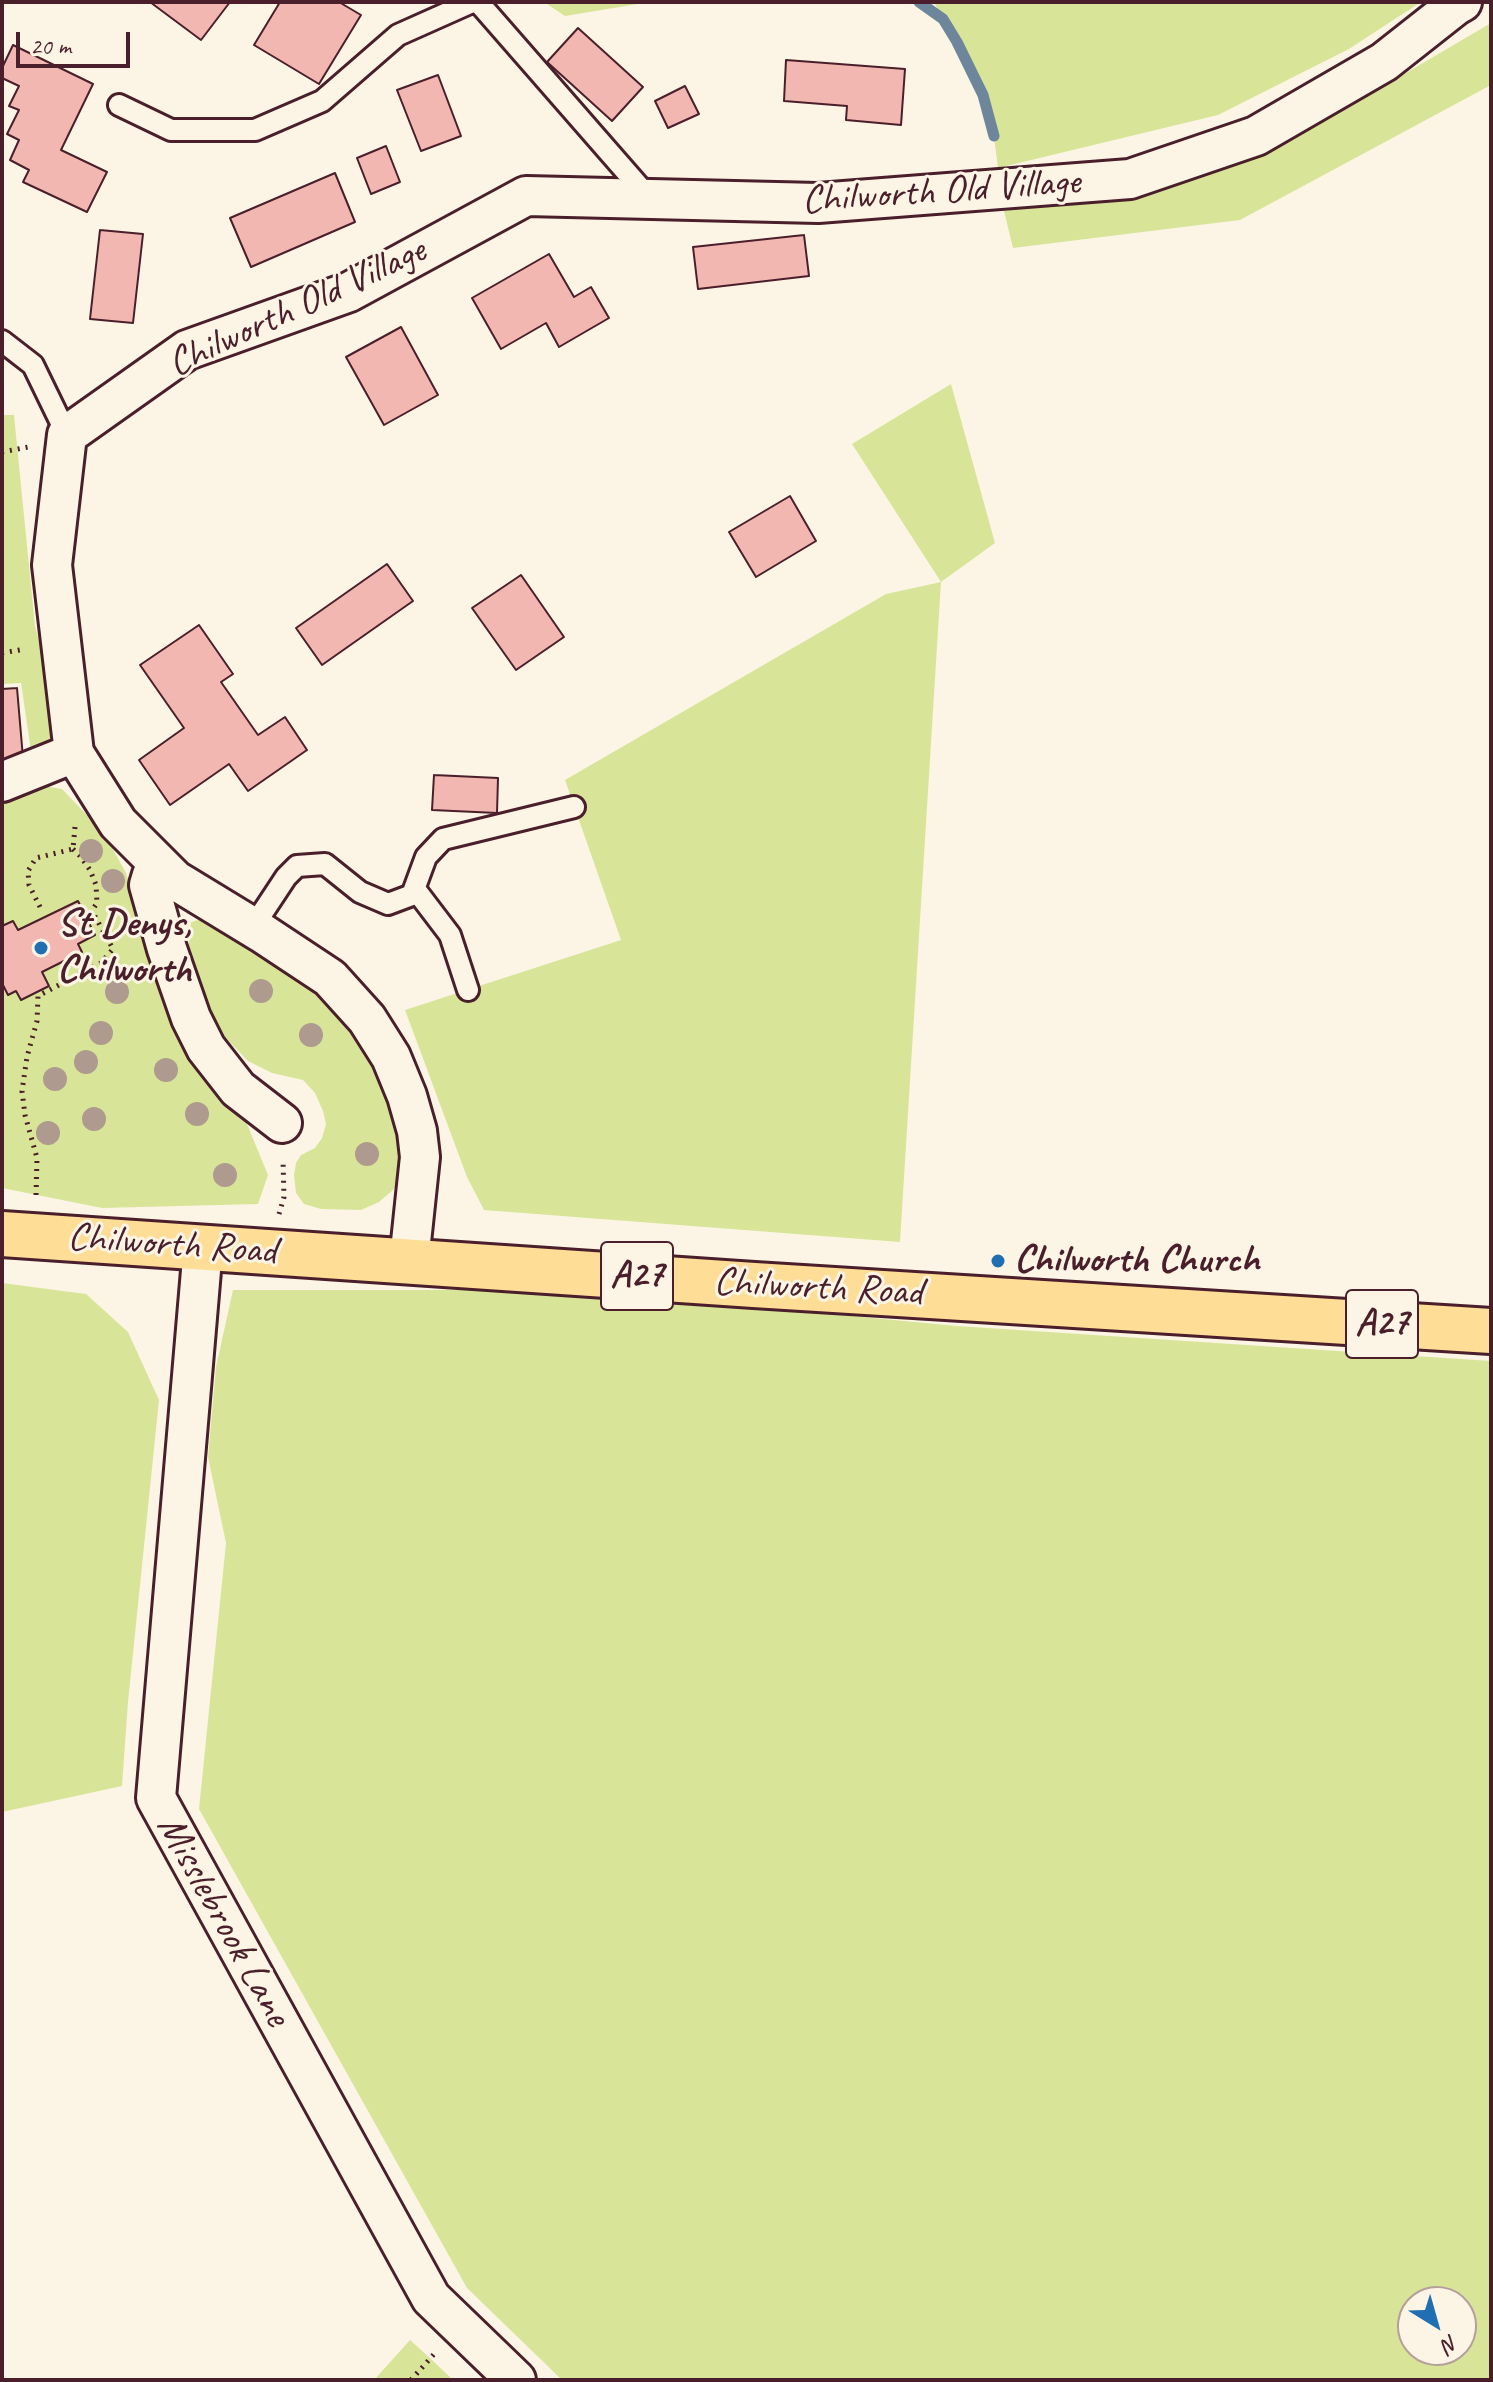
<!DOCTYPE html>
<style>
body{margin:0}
#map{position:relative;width:1493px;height:2382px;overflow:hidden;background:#fcf5e5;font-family:Caveat,sans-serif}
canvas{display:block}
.frame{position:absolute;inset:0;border:4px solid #4a1f2b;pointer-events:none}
.north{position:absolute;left:1397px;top:2286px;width:80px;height:80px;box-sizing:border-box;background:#fcf5e5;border:2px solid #b59f9b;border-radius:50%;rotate:143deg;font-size:22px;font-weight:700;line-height:32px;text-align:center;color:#4a1f2b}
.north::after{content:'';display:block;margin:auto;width:28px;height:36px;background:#1f6fb2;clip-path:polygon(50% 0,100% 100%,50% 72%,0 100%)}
.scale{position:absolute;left:16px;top:32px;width:114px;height:36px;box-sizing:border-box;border:4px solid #4a1f2b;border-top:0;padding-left:10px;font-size:24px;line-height:28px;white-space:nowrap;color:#4a1f2b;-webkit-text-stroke:6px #fcf5e5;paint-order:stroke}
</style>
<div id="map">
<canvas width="1493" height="2382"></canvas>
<div class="frame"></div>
<div class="north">N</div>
<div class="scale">20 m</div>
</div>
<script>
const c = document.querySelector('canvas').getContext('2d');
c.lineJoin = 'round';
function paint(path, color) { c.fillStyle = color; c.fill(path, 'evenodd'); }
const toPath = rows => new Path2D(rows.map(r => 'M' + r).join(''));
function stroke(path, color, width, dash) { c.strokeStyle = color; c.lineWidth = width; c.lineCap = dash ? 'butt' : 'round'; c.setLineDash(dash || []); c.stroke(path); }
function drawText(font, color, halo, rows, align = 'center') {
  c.font = font + ' Caveat,sans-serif'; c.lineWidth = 6; c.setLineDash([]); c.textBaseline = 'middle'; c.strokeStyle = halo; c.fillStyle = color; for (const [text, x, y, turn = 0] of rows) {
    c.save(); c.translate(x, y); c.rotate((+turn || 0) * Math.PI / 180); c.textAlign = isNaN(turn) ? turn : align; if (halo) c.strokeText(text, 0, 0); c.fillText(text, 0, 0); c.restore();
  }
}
paint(toPath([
 [544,2,650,2,565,16],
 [934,2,1421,2,1349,49,1218,115,998,168,991,113],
 [1491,23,1491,85,1240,220,1013,248,1004,211,1171,180,1263,152,1302,134],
 [951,384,995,543,941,582,900,1242,484,1210,467,1177,405,1010,621,940,565,780,886,594,941,582,852,444],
 [2,415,14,415,35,626,53,692,60,739,32,758,21,683,2,684],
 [44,786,62,789,104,833,126,873,132,892,242,1112,268,1175,258,1204,102,1208,2,1188,2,797],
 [205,918,303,974,346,1015,406,1116,401,1176,393,1190,379,1202,361,1210,321,1209,304,1204,296,1193,294,1175,296,1163,301,1155,315,1148,322,1138,326,1124,323,1111,315,1093,303,1080,272,1073,248,1061,225,1037,203,1001,188,949,191,922],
 [2,1283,86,1294,128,1332,159,1400,128,1702,122,1786,2,1812],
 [233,1290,575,1290,957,1326,1491,1361,1491,2380,562,2380,467,2288,199,1809,226,1543,208,1457,216,1367],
 [1413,2302,1461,2302,1461,2350,1413,2350],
 [410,2340,431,2359,453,2380,374,2380]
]), '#d8e598');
stroke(toPath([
 [919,2,943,19,957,42,983,95,994,136]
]), '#6e869c', 11);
const building = toPath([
 [150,2,230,2,201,40,150,2],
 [280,2,339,2,361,15,319,84,254,45,280,2],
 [578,28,643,87,612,121,547,62,578,28],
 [13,45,93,84,61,150,107,172,87,212,23,182,29,170,10,160,19,140,7,134,19,110,9,106,19,86,2,78,2,68,13,45],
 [786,60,905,69,901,125,846,120,847,106,784,101,786,60],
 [438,75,461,136,421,151,397,90,438,75],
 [685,86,699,114,668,128,655,101,685,86],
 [386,146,400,182,371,194,357,158,386,146],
 [335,173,355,222,251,267,230,218,335,173],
 [100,230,143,234,133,323,90,319,100,230],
 [804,235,809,276,698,289,693,247,804,235],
 [549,254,574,297,591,287,609,318,559,347,546,323,501,349,472,298,549,254],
 [401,327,438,395,384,425,346,357,401,327],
 [790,496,816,541,756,577,729,532,790,496],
 [387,564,413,601,322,665,296,628,387,564],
 [521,575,564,637,516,670,472,608,521,575],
 [199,625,233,674,221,682,258,735,285,717,307,750,248,791,229,764,170,805,139,760,184,728,140,665,199,625],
 [17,688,23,758,2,760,2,689,17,688],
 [434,775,498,778,497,813,432,810,434,775],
 [78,901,95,935,78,944,82,952,42,972,49,986,21,1000,16,991,8,995,2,983,2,926,13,921,18,930,78,901]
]);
paint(building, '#f2b7b1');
stroke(building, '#4a1f2b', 2);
const lane = toPath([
 [478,2,650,199],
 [119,105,171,130,255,130,322,101,398,35,472,2],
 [2,341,33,365,67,435],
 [415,889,450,935,468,990],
 [253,927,286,877,297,866,325,864,360,892,388,904,412,895,426,857,443,839,574,807]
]);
const street = toPath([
 [2,782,74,753],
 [160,865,152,875,149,885,167,949,191,1018,206,1048,238,1089,282,1123],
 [203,1247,156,1798,431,2298,516,2380],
 [409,1261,420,1157,417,1131,407,1096,391,1057,367,1019,330,978,262,933,175,880,118,823,74,753,52,565,67,435,187,350,349,292,526,196,818,203,1130,179,1256,136,1384,62,1455,6,1462,2]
]);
const primary = toPath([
 [2,1234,754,1285,1491,1331]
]);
stroke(lane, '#4a1f2b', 26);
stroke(street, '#4a1f2b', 44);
stroke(primary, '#4a1f2b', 50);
stroke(toPath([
 [2,452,28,447],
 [2,653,25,649],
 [73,849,81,857,90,870,96,885,97,903,87,918],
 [40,907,29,885,28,871,36,858,73,849,75,827],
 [36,1195,37,1158,25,1115,22,1091,27,1057,37,1021,38,996,101,963,113,949,92,911],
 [279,1214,284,1197,283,1160],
 [411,2380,435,2353]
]), '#4a1f2b', 5, [2, 6]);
stroke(lane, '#fcf5e5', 20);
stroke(street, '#fcf5e5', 38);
stroke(primary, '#fedd96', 44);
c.fillStyle = '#ae9a8e';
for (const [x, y] of [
 [91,851],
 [113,881],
 [261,991],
 [117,992],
 [101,1033],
 [311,1035],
 [86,1062],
 [166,1070],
 [55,1079],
 [197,1114],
 [94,1119],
 [48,1133],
 [367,1154],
 [225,1175]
]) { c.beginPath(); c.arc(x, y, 12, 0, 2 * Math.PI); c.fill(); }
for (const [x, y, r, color] of [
 [41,948,8,"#1f6fb2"],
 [998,1261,8,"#1f6fb2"]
]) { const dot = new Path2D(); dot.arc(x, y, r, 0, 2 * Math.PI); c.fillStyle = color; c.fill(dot); stroke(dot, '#fcf5e5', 3); }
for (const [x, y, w] of [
 [637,1276,72],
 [1382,1324,72]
]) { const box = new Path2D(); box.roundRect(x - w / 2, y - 34, w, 68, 6); c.fillStyle = '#fcf5e5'; c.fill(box); stroke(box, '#4a1f2b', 2); }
drawText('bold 38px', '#4a1f2b', null, [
 ["A27",637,1276],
 ["A27",1382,1324]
]);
drawText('40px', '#4a1f2b', '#fcf5e5', [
 ["Chilworth Old Village",941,192,-4],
 ["Chilworth Old Village",297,308,-25],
 ["Chilworth Road",172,1245,4],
 ["Chilworth Road",818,1288,3],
 ["Misslebrook Lane",223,1921,61]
]);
drawText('bold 40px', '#4a1f2b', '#fcf5e5', [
 ["St Denys,",57,925],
 ["Chilworth",57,971],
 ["Chilworth Church",1014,1261]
], 'left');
</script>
